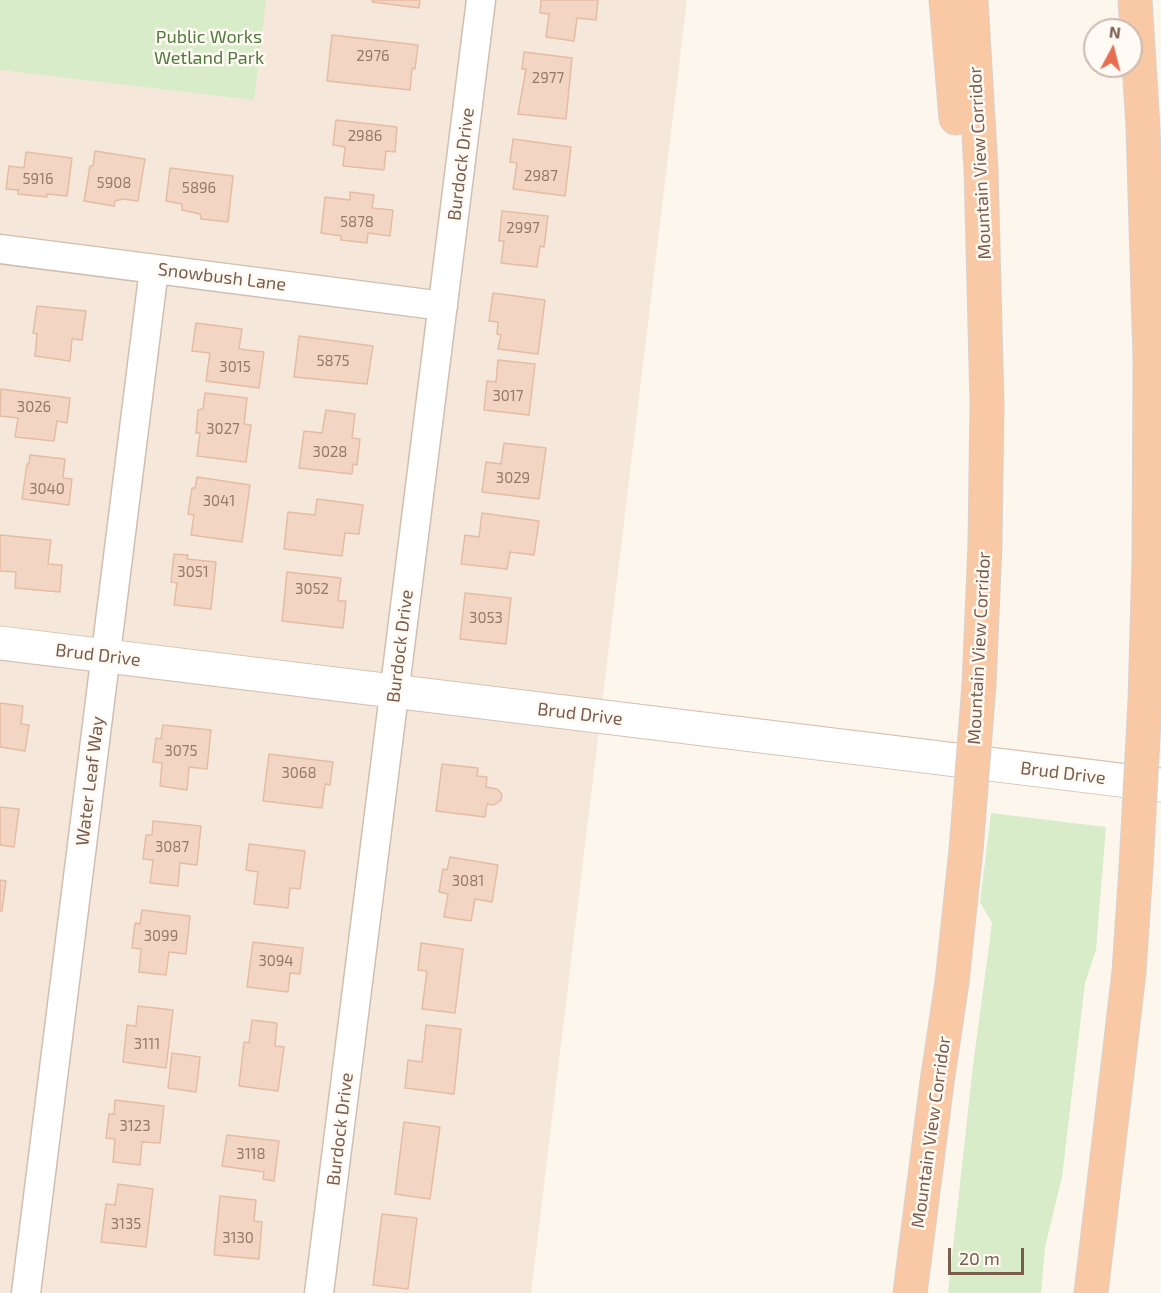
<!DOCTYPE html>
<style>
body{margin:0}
#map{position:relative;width:1161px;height:1293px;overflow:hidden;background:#fdf6ec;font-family:"Exo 2",sans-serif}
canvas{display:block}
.north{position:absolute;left:1083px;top:18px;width:60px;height:60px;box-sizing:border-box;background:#fffaf3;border:2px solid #cabbb1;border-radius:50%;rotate:7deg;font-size:16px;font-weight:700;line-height:24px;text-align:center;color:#7a5c4d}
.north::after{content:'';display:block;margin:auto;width:21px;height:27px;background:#e76f51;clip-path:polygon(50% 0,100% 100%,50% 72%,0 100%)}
.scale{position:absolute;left:948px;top:1248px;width:76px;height:27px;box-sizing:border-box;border:3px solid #7a5c4d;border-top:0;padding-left:8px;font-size:18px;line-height:21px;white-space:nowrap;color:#7a5c4d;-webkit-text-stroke:4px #fffaf3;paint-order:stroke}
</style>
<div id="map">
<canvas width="1161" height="1293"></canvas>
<div class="north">N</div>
<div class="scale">20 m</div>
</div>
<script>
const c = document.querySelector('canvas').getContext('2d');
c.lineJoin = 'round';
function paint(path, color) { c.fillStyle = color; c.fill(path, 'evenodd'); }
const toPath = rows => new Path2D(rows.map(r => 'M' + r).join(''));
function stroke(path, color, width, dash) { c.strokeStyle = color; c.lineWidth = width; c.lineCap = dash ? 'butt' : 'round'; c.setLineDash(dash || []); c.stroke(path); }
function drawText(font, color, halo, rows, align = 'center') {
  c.font = font + ' "Exo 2",sans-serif'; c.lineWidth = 5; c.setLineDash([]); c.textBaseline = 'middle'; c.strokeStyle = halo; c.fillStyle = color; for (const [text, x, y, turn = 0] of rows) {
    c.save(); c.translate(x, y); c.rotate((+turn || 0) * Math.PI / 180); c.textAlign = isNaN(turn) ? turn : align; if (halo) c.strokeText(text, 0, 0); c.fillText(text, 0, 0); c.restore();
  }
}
paint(toPath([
 [0,0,687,0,531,1293,0,1293]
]), '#f5e8da');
paint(toPath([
 [0,0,266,0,254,100,0,70],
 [991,813,1106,827,1096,950,1085,983,1062,1177,1045,1247,1041,1293,948,1293,973,1065,992,923,980,902]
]), '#d8ecc9');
const building = toPath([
 [372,0,420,0,419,8,372,2,372,0],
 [541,0,598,0,596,20,577,18,574,41,546,37,549,14,540,13,541,0],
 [332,35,418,45,415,69,412,68,410,90,327,81,332,35],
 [524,52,572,58,566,119,518,114,526,69,522,69,524,52],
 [336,120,397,127,395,152,386,151,384,170,343,166,345,147,333,145,336,120],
 [513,139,571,147,565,196,513,189,517,163,510,162,513,139],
 [95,151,145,159,138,201,123,199,115,201,114,206,84,201,90,166,93,166,95,151],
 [26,152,72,158,67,196,47,194,47,197,18,194,18,190,6,189,9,166,24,168,26,152],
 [170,168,233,176,228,222,201,219,200,214,182,210,182,204,166,201,170,168],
 [350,192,374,195,372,208,393,210,390,236,368,233,367,243,341,240,341,236,321,233,325,197,350,200,350,192],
 [502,211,548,216,544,247,540,246,537,267,501,263,504,241,499,241,502,211],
 [493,293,545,300,538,354,498,349,501,335,497,334,498,322,489,321,493,293],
 [37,306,86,311,82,340,72,339,70,361,35,356,37,334,33,333,37,306],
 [196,323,242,329,239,349,264,352,259,388,206,381,210,353,192,351,196,323],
 [299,336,373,346,367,384,294,377,299,336],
 [498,360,535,364,529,415,484,410,487,381,496,382,498,360],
 [1,389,70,398,67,423,57,421,54,441,15,437,18,418,0,416,1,389],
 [205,393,247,398,244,424,251,425,246,462,197,456,200,433,196,433,198,410,203,409,205,393],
 [326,410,355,414,352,438,360,439,357,465,353,464,352,474,299,468,304,431,322,433,326,410],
 [504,443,546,448,539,499,482,492,486,462,501,464,504,443],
 [30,455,65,459,63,478,72,479,69,505,22,499,27,464,29,464,30,455],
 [197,477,250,485,242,542,191,535,194,515,188,514,192,488,195,488,197,477],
 [317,499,363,505,359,534,345,533,342,556,284,549,288,512,315,515,317,499],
 [482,513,539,521,534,555,510,552,507,569,461,564,465,535,479,537,482,513],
 [0,535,51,540,48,564,62,565,60,592,15,588,16,572,0,571,0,535],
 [174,554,188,555,187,559,216,562,211,609,174,605,177,583,171,582,174,554],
 [287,572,341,578,338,601,346,601,343,628,282,621,287,572],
 [465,593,511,598,506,644,460,639,465,593],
 [0,703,23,706,21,724,29,725,25,751,0,747,0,703],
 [163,725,211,730,207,769,189,767,187,790,160,786,162,763,153,762,156,738,161,739,163,725],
 [269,754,333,762,330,785,325,784,322,808,263,801,269,754],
 [442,764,478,768,477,776,487,777,486,787,497,789,502,794,501,800,494,805,487,804,485,817,436,811,442,764],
 [0,807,19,809,14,847,0,845,0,807],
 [153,821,201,826,197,865,180,863,178,886,150,883,153,860,143,859,146,835,152,835,153,821],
 [249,844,305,851,300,889,290,888,288,908,254,904,258,872,246,870,249,844],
 [450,857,498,865,492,902,475,899,471,921,444,917,448,894,439,892,443,869,447,870,450,857],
 [0,880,6,881,2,911,0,911,0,880],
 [142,910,190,916,186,954,169,952,166,975,139,972,141,949,132,948,135,923,140,924,142,910],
 [253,942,303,948,300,974,290,973,288,992,247,987,253,942],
 [421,943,463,949,455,1013,422,1009,427,971,418,970,421,943],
 [138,1006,173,1010,166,1068,123,1062,127,1025,136,1026,138,1006],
 [252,1020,277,1023,275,1046,284,1047,278,1091,239,1086,244,1042,249,1043,252,1020],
 [426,1025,461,1029,454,1094,405,1088,408,1060,422,1062,426,1025],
 [172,1053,200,1057,196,1092,168,1088,172,1053],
 [115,1100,164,1106,160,1143,142,1142,140,1165,113,1162,115,1139,106,1138,109,1114,114,1114,115,1100],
 [404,1122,440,1127,430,1199,395,1194,404,1122],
 [227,1135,279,1141,274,1181,263,1179,264,1172,222,1166,227,1135],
 [118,1184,153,1189,146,1247,101,1242,106,1204,115,1205,118,1184],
 [220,1196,256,1200,254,1221,262,1222,259,1259,214,1255,220,1196],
 [382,1214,417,1218,408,1289,373,1285,382,1214]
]);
paint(building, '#f3d5c3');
stroke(building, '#e6bba3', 1.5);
const minor = toPath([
 [0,249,443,306],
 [26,1293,154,269],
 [319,1293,481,0]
]);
const secondary = toPath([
 [0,643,1161,785]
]);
const trunk = toPath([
 [946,0,956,118],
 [971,0,981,169,987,404,985,544,979,685],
 [1135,0,1143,127,1150,359,1149,560,1145,701],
 [910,1293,937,1082,952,982,966,850],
 [1091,1293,1129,972,1136,867]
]);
stroke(minor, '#d1beb0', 31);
stroke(secondary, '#d6c0b0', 35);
stroke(trunk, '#dad1cd', 35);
stroke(minor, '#fff', 28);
stroke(secondary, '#fff', 33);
stroke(trunk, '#f9c8a4', 33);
const trunkBridge = toPath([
 [966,850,979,685],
 [1136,867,1145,701]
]);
stroke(trunkBridge, '#dad1cd', 35, []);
stroke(trunkBridge, '#f9c8a4', 33);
drawText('15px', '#987a6a', null, [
 ["2976",373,56],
 ["2977",548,78],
 ["2986",365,136],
 ["2987",541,176],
 ["5916",38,179],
 ["5908",114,183],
 ["5896",199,188],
 ["5878",357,222],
 ["2997",523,228],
 ["5875",333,361],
 ["3015",235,367],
 ["3017",508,396],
 ["3026",34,407],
 ["3027",223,429],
 ["3028",330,452],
 ["3029",513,478],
 ["3040",47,489],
 ["3041",219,501],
 ["3051",193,572],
 ["3052",312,589],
 ["3053",486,618],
 ["3075",181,751],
 ["3068",299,773],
 ["3087",172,847],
 ["3081",468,881],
 ["3099",161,936],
 ["3094",276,961],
 ["3111",147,1044],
 ["3123",135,1126],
 ["3118",251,1154],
 ["3135",126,1224],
 ["3130",238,1238]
]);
drawText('18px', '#537a41', '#fffaf3', [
 ["Public Works",209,37],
 ["Wetland Park",209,58]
]);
drawText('18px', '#7a5c4d', '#fffaf3', [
 ["Mountain View Corridor",980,163,-93],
 ["Burdock Drive",461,164,-83],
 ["Snowbush Lane",222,277,7],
 ["Burdock Drive",400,646,-83],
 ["Mountain View Corridor",979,648,-87],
 ["Brud Drive",98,655,7],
 ["Brud Drive",580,714,7],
 ["Brud Drive",1063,773,7],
 ["Water Leaf Way",90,781,-83],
 ["Burdock Drive",340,1129,-83],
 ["Mountain View Corridor",931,1132,-82]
]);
</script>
